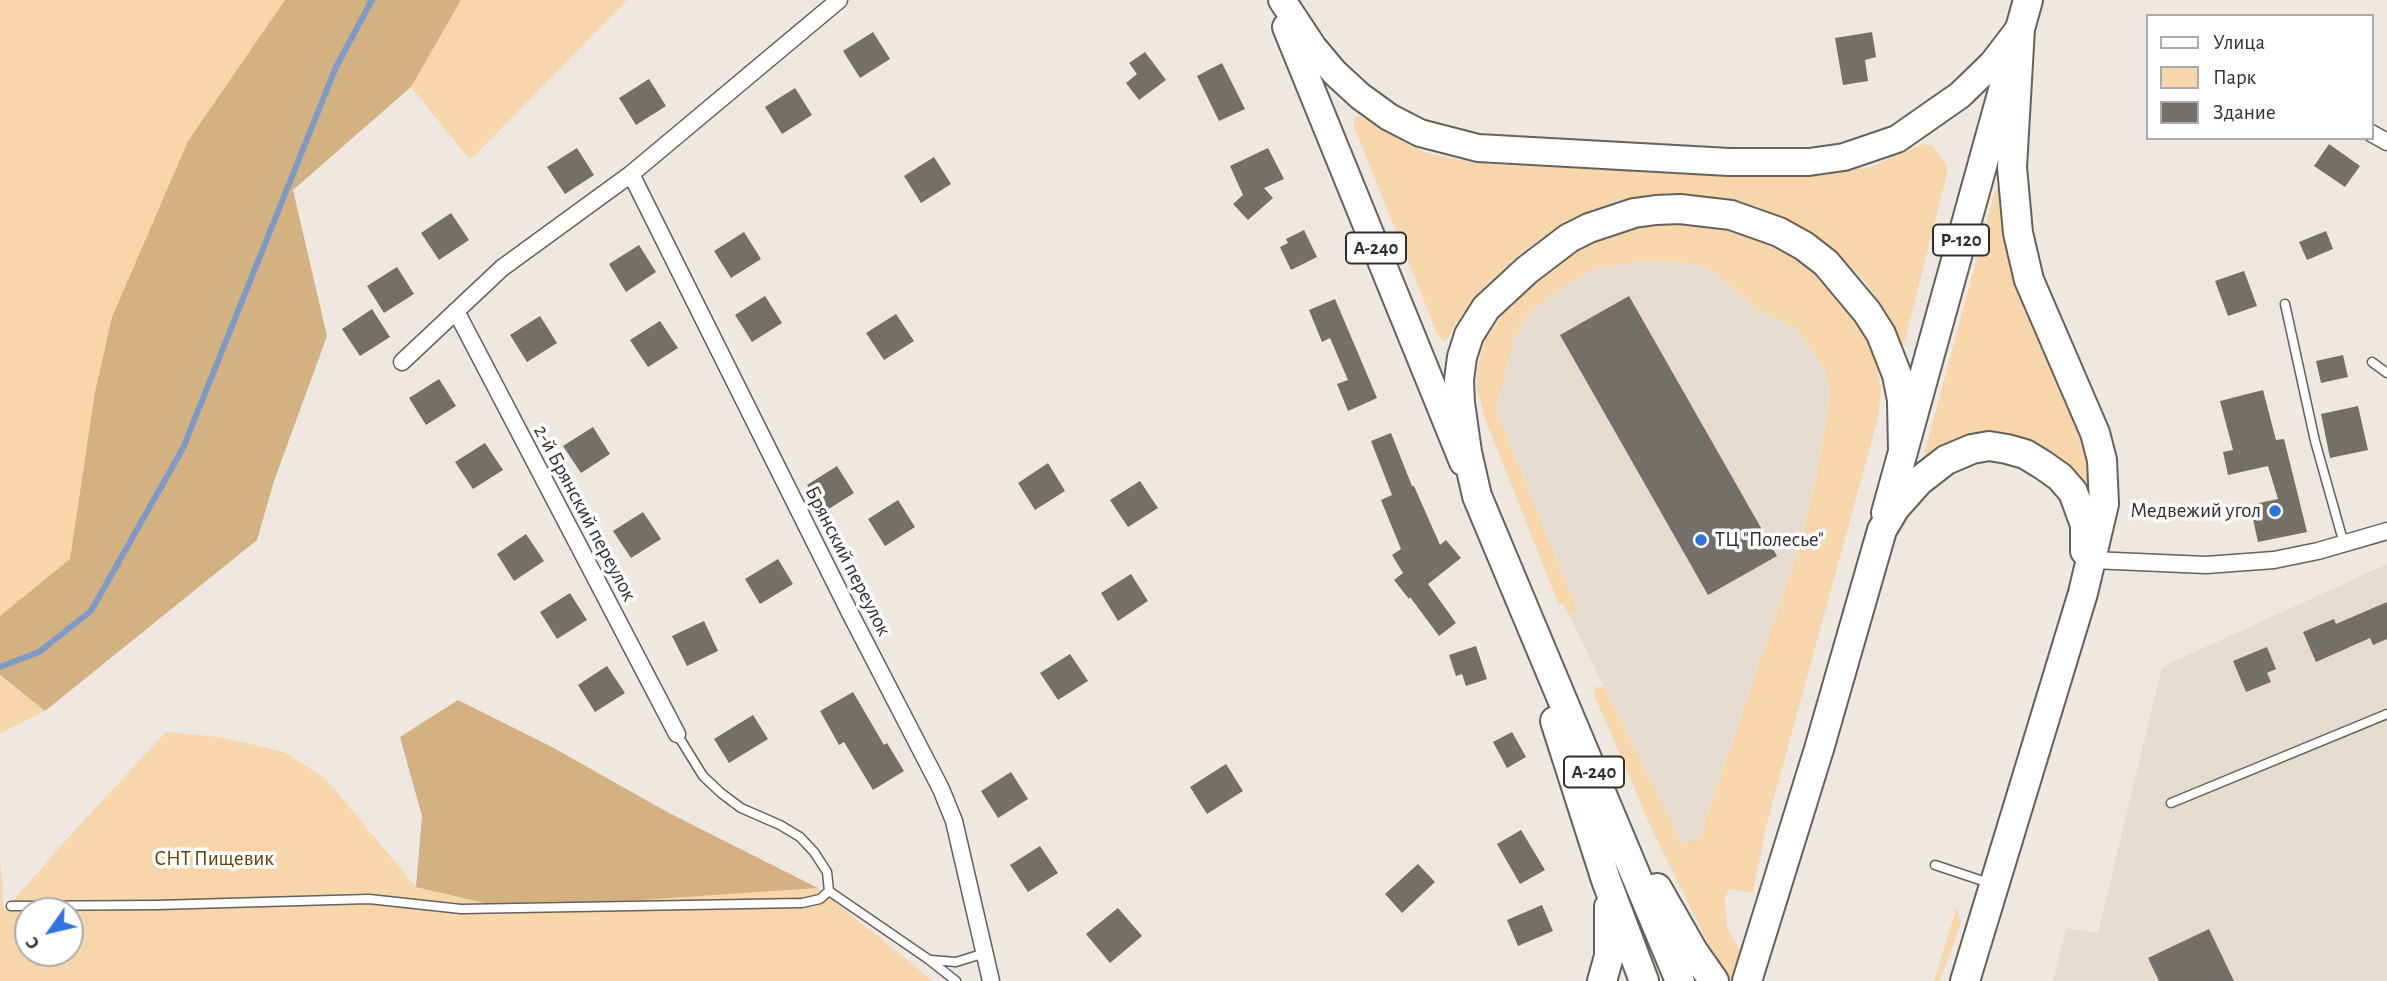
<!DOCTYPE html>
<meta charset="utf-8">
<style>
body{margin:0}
#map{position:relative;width:2387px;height:981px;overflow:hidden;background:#eee8e1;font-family:"Alegreya Sans",sans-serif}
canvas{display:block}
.legend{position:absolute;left:2146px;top:14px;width:228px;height:126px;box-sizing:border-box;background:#fff;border:2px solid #acabab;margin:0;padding:9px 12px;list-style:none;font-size:21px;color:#302e2c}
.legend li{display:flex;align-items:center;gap:14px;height:35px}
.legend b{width:35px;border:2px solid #acabab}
.north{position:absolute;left:14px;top:897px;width:70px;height:70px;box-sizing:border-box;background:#fff;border:2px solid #acabab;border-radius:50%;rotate:236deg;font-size:19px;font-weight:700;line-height:28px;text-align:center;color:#302e2c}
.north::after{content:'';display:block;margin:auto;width:24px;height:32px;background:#2e73e0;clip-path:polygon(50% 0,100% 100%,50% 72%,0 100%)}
</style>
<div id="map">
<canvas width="2387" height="981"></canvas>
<ul class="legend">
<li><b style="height:9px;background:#fff"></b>Улица</li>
<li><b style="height:19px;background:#f6d6aa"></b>Парк</li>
<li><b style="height:19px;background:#736f69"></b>Здание</li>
</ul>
<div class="north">С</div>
</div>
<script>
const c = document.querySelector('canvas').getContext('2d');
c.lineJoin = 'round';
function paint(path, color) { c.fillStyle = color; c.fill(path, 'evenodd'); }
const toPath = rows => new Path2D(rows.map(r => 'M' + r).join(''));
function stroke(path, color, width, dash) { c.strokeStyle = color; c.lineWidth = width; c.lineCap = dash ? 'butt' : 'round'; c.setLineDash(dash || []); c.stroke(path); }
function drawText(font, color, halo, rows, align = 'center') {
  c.font = font + ' "Alegreya Sans",sans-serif'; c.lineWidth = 7; c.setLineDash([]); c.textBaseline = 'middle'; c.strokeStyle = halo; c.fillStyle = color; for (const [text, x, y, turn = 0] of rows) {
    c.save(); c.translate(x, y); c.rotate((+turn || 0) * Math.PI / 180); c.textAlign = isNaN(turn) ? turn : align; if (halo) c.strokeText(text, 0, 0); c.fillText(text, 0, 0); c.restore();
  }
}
paint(toPath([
 [1647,261,1689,263,1713,271,1756,308,1796,327,1826,371,1830,390,1829,406,1816,480,1800,546,1700,837,1683,847,1569,615,1577,611,1496,410,1514,338,1528,314,1561,288,1596,268],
 [2387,564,2387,981,2053,981,2066,928,2098,933,2162,667]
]), '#e5dbce');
paint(toPath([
 [0,0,285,0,188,141,112,317,95,392,70,559,0,616],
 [461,0,627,0,470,160,411,87],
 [1356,116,1366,118,1407,144,1427,153,1475,163,1504,165,1784,177,1819,175,1870,167,1924,144,1933,146,1946,163,1947,173,1904,344,1902,347,1889,319,1867,284,1834,249,1791,222,1767,211,1742,202,1695,195,1639,197,1615,201,1565,221,1520,254,1484,287,1460,318,1445,342,1437,333,1353,124],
 [2001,189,2019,290,2087,445,2093,505,1990,433,1973,433,1954,440,1938,446,1923,458,1995,191],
 [1681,223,1705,225,1748,235,1783,250,1813,271,1826,283,1861,329,1876,360,1881,388,1878,418,1766,827,1753,893,1729,889,1725,898,1727,927,1756,981,1731,981,1709,945,1654,834,1593,692,1596,687,1604,687,1683,846,1700,837,1800,546,1816,480,1829,406,1830,390,1826,371,1796,327,1756,308,1713,271,1689,263,1647,261,1596,268,1561,288,1528,314,1514,338,1496,410,1577,611,1569,615,1563,604,1558,603,1484,416,1477,387,1477,370,1485,339,1505,311,1538,280,1579,251,1602,239,1630,229,1653,224],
 [0,676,45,711,0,733],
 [166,732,220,737,284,752,325,778,416,887,510,909,818,888,933,981,0,981,0,860,4,911,75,830],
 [28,911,70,911,70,953,28,953],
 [1957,907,1961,923,1940,981,1934,981]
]), '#f6d6aa');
paint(toPath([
 [285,0,461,0,411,87,293,190,327,336,274,481,257,540,45,711,0,675,0,616,70,559,95,392,112,317,188,141],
 [458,700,552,747,669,813,818,888,510,909,416,887,422,816,400,737]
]), '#d4b181');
stroke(toPath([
 [0,667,39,652,91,611,183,448,336,67,372,0]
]), '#7d9ac8', 6);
paint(toPath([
 [873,32,890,59,860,78,843,51],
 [1872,32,1876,57,1865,60,1868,81,1843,85,1835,38],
 [1145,52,1166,80,1139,100,1126,83,1137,74,1129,63],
 [1222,63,1245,109,1219,121,1197,76],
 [649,79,666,106,636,125,619,98],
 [795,88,812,115,782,134,765,107],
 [2329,144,2360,166,2345,187,2314,166],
 [577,148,594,175,565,194,547,167],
 [1268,148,1284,179,1264,188,1273,198,1248,220,1233,204,1243,195,1230,166],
 [934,157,951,184,921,203,904,176],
 [451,213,469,240,439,260,421,233],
 [1304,230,1317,257,1291,270,1280,247,1288,243,1286,239],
 [2326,231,2333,249,2307,260,2299,242],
 [744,232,761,259,731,278,714,251],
 [639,245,656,272,626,292,609,264],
 [397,267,414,294,384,313,367,286],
 [2244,271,2257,306,2228,316,2215,281],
 [765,296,782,323,752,342,735,315],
 [1629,296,1777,556,1708,595,1560,335],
 [1335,299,1377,398,1348,411,1337,384,1348,380,1330,338,1322,342,1309,310],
 [372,309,390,337,360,356,342,329],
 [896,314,914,341,884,360,866,333],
 [540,316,557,343,527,362,510,335],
 [660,321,678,348,648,367,630,340],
 [2343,355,2348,377,2321,383,2316,361],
 [439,379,456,406,426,425,409,398],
 [2263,390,2276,440,2284,439,2307,532,2258,542,2250,505,2278,499,2268,466,2228,475,2223,452,2233,450,2220,401],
 [2358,406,2368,450,2330,458,2321,414],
 [593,427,610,454,581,473,563,446],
 [1391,433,1412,486,1414,486,1440,545,1446,540,1461,558,1428,584,1456,623,1439,636,1410,597,1409,599,1394,580,1403,573,1392,555,1401,549,1381,500,1392,495,1371,441],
 [485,443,503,470,473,489,455,462],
 [1048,463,1065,491,1035,510,1018,483],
 [837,466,854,493,824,512,807,485],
 [1140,481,1158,508,1128,527,1110,500],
 [898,500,915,527,885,546,868,519],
 [643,512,661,539,631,558,613,531],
 [526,534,544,561,514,581,497,554],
 [778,559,793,584,760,604,745,579],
 [1131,574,1148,601,1118,621,1101,593],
 [570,593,587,620,557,639,540,612],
 [2387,602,2387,639,2373,645,2370,638,2316,662,2303,632,2334,619,2336,624],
 [704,621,718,651,687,666,672,636],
 [1476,646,1487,679,1466,686,1462,674,1456,676,1449,655],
 [2267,647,2276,669,2267,673,2271,682,2246,692,2233,661],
 [1070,654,1088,681,1058,700,1040,673],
 [607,666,625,693,595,712,578,685],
 [853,692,884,745,887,743,904,771,873,790,844,742,839,745,820,711],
 [753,715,768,739,729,763,714,739],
 [1512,732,1526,757,1507,768,1493,742],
 [1226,764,1243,791,1207,814,1190,787],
 [1011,772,1028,799,998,818,981,791],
 [1521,830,1545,870,1520,884,1497,844],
 [1040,846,1058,873,1028,892,1010,865],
 [1418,864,1435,882,1402,913,1385,894],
 [1542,905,1553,931,1518,946,1507,920],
 [1118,908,1142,936,1110,963,1086,934],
 [2209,929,2234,981,2159,981,2148,958]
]), '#736f69');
const service = toPath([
 [2285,304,2315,441,2344,544],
 [2372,362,2387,373],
 [2171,803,2387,714],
 [1935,865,1989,883],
 [829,891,928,959,956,981],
 [11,906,157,905,369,899,461,909,802,903,820,899,829,891,827,872,814,852,800,837,780,825,741,808,721,793,703,776,677,734],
 [931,960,956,962,985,953]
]);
const minor = toPath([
 [2371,133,2387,142],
 [631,174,851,615,941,789,954,821,991,981],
 [456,311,677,734],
 [402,362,502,268,631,174,839,0],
 [2092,560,2206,565,2274,560,2318,551,2387,531]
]);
const primary = toPath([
 [1282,0,1313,47,1334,72,1360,96,1389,117,1420,133,1478,148,1729,162,1809,162,1844,157,1897,139,1960,95,1993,63,2019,29],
 [1286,27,1463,462]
]);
const trunk = toPath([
 [1886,513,2028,0],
 [1555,721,1606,880,1644,981],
 [1657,888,1693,951,1714,981],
 [1602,981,1609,956,1609,907],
 [1680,981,1477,496,1467,452,1460,403,1459,380,1462,357,1469,335,1486,308,1527,270,1569,238,1589,228,1634,213,1656,210,1680,209,1731,215,1779,232,1804,246,1826,263,1867,312,1881,334,1897,375,1902,400,1903,452],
 [1747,981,1819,749,1882,530,1895,508,1919,481,1946,460,1972,449,1989,446,2007,449,2025,454,2043,465,2060,477,2073,492,2085,525,2085,551],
 [1965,981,2083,593,2104,504,2102,460,2095,433,2029,280,2018,233,2012,167,2020,28]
]);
stroke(service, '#65615b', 11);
stroke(minor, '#65615b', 19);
stroke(primary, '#65615b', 30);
stroke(trunk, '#65615b', 32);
stroke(service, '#fff', 8);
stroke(minor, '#fff', 16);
stroke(primary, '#fff', 26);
stroke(trunk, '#fff', 28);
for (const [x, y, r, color] of [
 [2275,511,7,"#2e73e0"],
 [1701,540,7,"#2e73e0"]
]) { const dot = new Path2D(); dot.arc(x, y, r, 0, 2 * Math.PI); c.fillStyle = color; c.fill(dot); stroke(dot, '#fff', 2.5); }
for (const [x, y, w] of [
 [1961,240,56],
 [1376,248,60],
 [1594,772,60]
]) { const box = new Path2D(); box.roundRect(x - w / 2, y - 15.5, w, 31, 5); c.fillStyle = '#fff'; c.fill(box); stroke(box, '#302e2c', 2); }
drawText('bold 19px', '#302e2c', null, [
 ["Р-120",1961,240],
 ["А-240",1376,248],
 ["А-240",1594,772]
]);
drawText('21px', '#302e2c', '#fff', [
 ["Медвежий угол",2261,511],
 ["ТЦ \"Полесье\"",1715,540,"left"]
], 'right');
drawText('21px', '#302e2c', '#fff', [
 ["2-й Брянский переулок",585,513,62],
 ["Брянский переулок",848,561,63]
]);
drawText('21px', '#603f00', '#fff', [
 ["СНТ Пищевик",214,859]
]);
</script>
